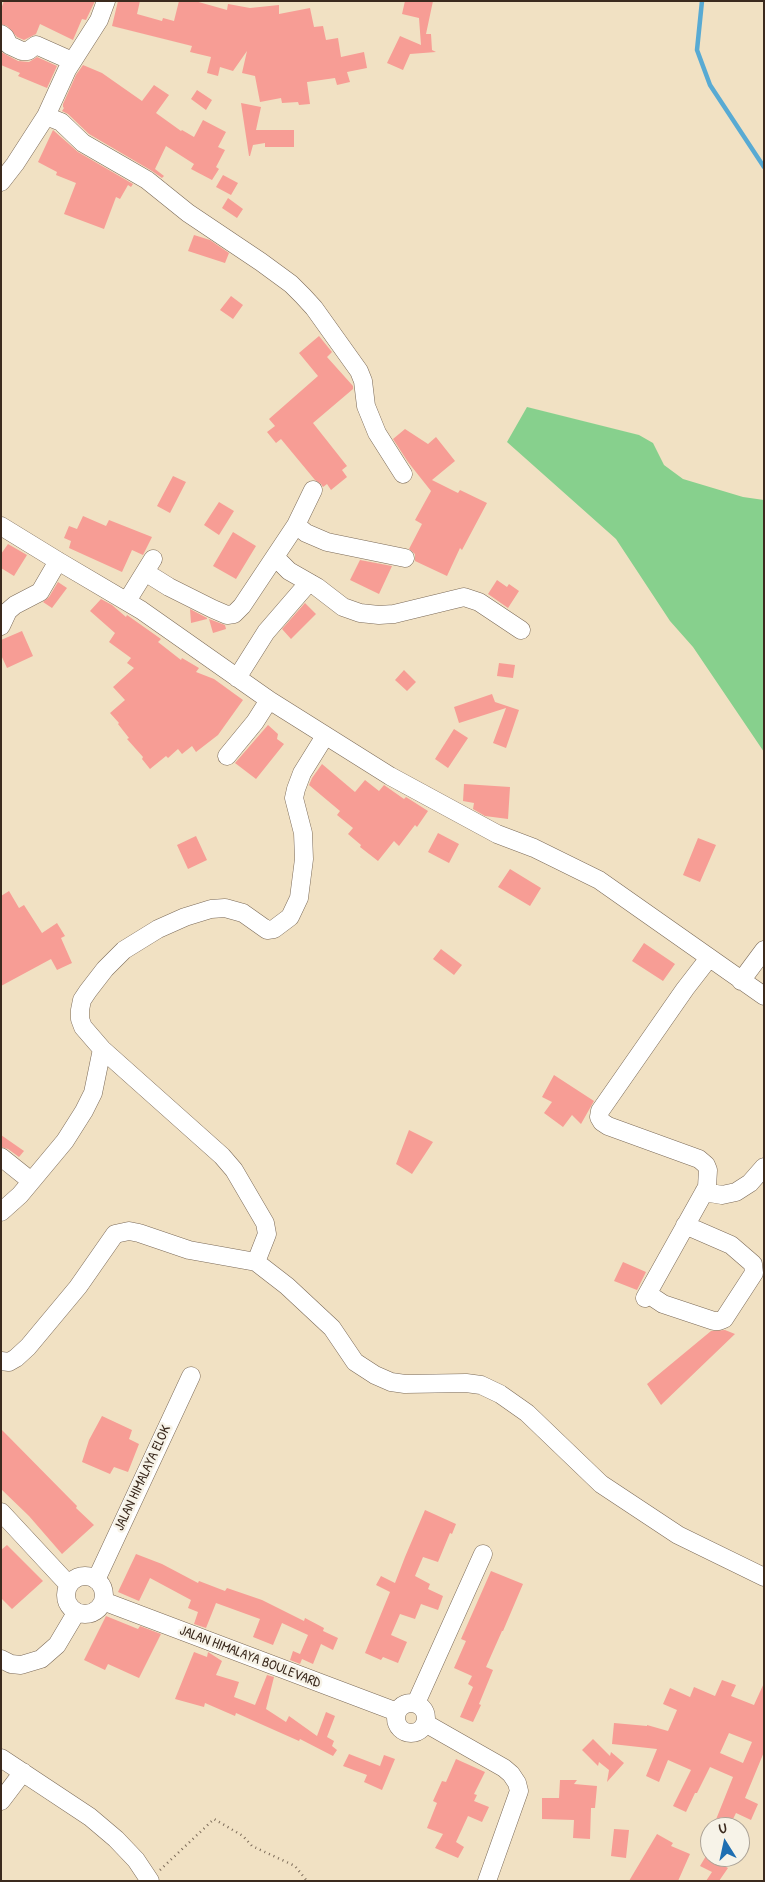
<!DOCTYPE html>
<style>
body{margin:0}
#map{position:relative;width:765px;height:1882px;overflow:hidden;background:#f1e1c3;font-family:"Patrick Hand",sans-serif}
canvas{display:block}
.frame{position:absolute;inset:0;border:2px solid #3b2a1e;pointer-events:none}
.north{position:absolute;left:700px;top:1817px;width:50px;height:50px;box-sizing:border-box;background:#f7f3e8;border:1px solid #aca397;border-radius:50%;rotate:350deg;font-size:14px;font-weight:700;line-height:20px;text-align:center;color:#3b2a1e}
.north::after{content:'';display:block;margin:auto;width:18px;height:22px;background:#1f6fb2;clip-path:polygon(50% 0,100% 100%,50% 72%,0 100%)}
</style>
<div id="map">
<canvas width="765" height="1882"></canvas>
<div class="frame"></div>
<div class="north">U</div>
</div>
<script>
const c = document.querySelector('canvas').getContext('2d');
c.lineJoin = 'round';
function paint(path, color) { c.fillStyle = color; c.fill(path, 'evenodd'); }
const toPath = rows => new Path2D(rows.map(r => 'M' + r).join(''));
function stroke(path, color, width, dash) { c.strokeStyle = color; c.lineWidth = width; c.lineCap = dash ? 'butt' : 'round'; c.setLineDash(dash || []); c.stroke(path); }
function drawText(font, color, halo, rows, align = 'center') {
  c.font = font + ' "Patrick Hand",sans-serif'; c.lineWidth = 5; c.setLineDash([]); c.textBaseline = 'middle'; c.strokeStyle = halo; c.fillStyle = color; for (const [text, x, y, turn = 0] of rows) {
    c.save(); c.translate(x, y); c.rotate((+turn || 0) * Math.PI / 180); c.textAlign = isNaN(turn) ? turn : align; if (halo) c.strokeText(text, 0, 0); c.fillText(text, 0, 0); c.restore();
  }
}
paint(toPath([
 [527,407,639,435,653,443,664,465,683,479,743,497,764,500,764,752,693,647,670,621,616,539,507,442]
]), '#87d08d');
stroke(toPath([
 [702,1,697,50,710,85,764,167]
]), '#58aad3', 4.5);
paint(toPath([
 [4,1,95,1,86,20,82,19,73,40,40,24,36,34,24,40,17,37,7,26,1,24,1,9],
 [118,1,140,1,137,14,162,21,163,18,174,21,179,1,195,1,227,10,228,4,250,8,279,5,279,14,310,8,314,27,323,26,326,40,338,38,341,57,364,52,367,68,347,72,350,82,337,85,335,78,307,82,310,104,299,105,298,102,282,103,281,98,260,102,255,76,242,73,247,51,233,71,220,67,218,76,207,73,211,57,190,52,192,46,112,26],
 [405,1,433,1,426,34,431,34,432,50,436,52,410,54,403,70,387,63,400,36,421,45,419,18,402,14],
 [1,52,18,61,29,62,37,57,57,66,47,88,18,76,20,73,1,65],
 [83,65,102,73,142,101,154,85,169,95,156,113,181,131,182,130,194,137,203,120,226,132,218,147,225,150,216,167,219,169,212,180,191,169,194,164,166,146,155,169,164,176,162,178,152,171,89,134,68,114,62,111,64,108,63,107,63,104,76,75],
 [197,90,212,100,206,110,191,99],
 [241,103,261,107,256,130,294,130,294,147,265,147,265,143,253,145,250,156,249,156],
 [53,130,78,152,133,184,131,187,128,185,120,199,116,197,104,229,64,214,76,183,56,175,57,172,38,162],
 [223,175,238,183,231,195,216,187],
 [228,198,243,209,237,218,222,208],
 [194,235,210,240,229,253,225,263,188,251],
 [231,296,243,305,233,319,220,310],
 [319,336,332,352,327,357,353,386,353,389,313,423,347,466,342,470,347,477,331,490,327,484,323,487,321,484,315,480,281,439,276,443,267,432,275,426,269,419,318,376,299,353],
 [405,429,428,444,436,437,455,461,432,480,458,493,460,490,487,503,462,550,460,548,447,576,415,561,415,554,409,549,422,524,415,520,431,491,408,462,393,439],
 [173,476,186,482,170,513,157,506],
 [219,502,234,511,219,535,204,525],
 [83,516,106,526,109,520,152,537,143,555,132,550,122,572,69,548,71,541,64,538,69,526,77,529],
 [233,532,256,546,236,579,213,566],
 [8,544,27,555,14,576,1,568,1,554],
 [360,560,392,566,379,594,350,580],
 [497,580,507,587,509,584,519,591,508,608,488,594],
 [58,582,67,588,52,608,43,602,49,597],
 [101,599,112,605,126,617,127,615,161,639,158,642,181,660,182,658,199,668,196,672,214,679,243,700,218,735,196,752,192,746,182,754,178,749,168,758,166,756,150,769,142,759,143,757,127,739,129,738,118,724,119,723,110,713,125,700,113,687,134,668,127,663,131,658,109,642,115,633,90,611],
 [305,603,316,614,291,639,282,629],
 [190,609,207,618,207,619,191,623],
 [209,619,225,625,226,629,213,633],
 [22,631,33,656,7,668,1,655,1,640],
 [499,663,515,665,513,678,497,676],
 [404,670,416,682,407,691,395,680],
 [492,694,495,702,519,710,506,748,493,743,506,708,459,723,454,707],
 [268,725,278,734,277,739,284,744,256,779,235,763],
 [454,729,468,738,448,768,435,759],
 [322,764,355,792,365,780,379,791,384,785,404,799,406,797,428,811,417,827,415,825,399,846,394,841,378,861,360,847,361,845,348,834,353,828,337,815,340,811,309,785,312,778],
 [464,784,510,787,508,819,485,816,473,809,474,803,463,801],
 [438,833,459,844,449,863,428,852],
 [196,836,207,860,188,869,177,845],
 [698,838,716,845,700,882,683,875],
 [510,869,541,888,530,906,498,887],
 [9,891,19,908,24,905,42,933,57,923,65,936,61,938,72,963,57,970,51,959,1,986,1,896],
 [644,943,675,964,663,981,632,961],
 [441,949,462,965,454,975,433,959],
 [554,1075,594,1101,581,1124,572,1115,563,1127,544,1113,552,1102,542,1097],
 [409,1130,433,1142,412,1174,396,1164],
 [1,1135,24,1151,19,1157,8,1149,1,1147],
 [623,1262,646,1272,637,1290,614,1281],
 [725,1330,735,1334,661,1405,647,1384,711,1331],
 [102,1416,132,1430,129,1439,139,1444,128,1472,114,1467,110,1474,82,1462,89,1440],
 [1,1429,77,1506,76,1508,94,1525,62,1554,29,1516,1,1489],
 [425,1510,456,1524,452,1534,450,1533,438,1562,423,1557,415,1576,430,1584,428,1589,443,1596,438,1610,421,1604,415,1619,400,1614,391,1635,407,1642,398,1663,383,1657,381,1660,365,1653,390,1592,376,1585,381,1576,395,1583,405,1557],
 [7,1545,43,1581,12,1609,1,1598,1,1550],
 [136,1554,162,1564,198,1583,199,1581,225,1591,227,1588,262,1600,304,1621,305,1618,324,1628,323,1631,338,1638,333,1650,321,1644,313,1664,302,1659,300,1664,290,1660,293,1651,300,1654,308,1635,282,1623,273,1645,253,1637,260,1619,216,1603,206,1628,194,1624,198,1612,188,1608,191,1600,150,1578,139,1601,118,1592],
 [491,1571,523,1584,503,1631,502,1631,486,1667,493,1670,479,1704,481,1705,473,1722,460,1717,473,1687,468,1684,472,1676,454,1668,466,1641,461,1639],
 [106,1616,138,1629,140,1626,161,1634,139,1678,108,1664,105,1670,84,1660],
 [194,1652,207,1657,208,1652,222,1661,216,1675,239,1682,234,1697,255,1705,267,1675,274,1677,266,1709,286,1722,289,1716,317,1736,326,1712,335,1716,327,1737,334,1741,332,1746,337,1750,333,1756,300,1739,299,1741,236,1713,235,1716,205,1703,204,1707,175,1699],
 [722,1680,736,1685,731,1696,754,1705,764,1683,764,1752,745,1798,758,1804,751,1820,736,1813,729,1827,713,1827,733,1777,710,1767,697,1793,695,1793,686,1812,673,1806,691,1770,668,1760,659,1782,646,1776,657,1749,612,1744,614,1723,647,1726,647,1725,668,1731,677,1710,663,1704,670,1688,690,1697,694,1687,715,1696],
 [729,1733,752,1742,743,1763,720,1753],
 [593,1739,610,1756,611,1752,624,1763,607,1782,609,1770,599,1762,598,1766,582,1750],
 [349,1754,380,1766,384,1755,395,1759,382,1790,364,1782,367,1775,343,1766],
 [456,1759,485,1772,474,1794,477,1795,474,1801,489,1807,482,1822,468,1816,456,1842,464,1847,458,1858,435,1848,443,1834,427,1828,437,1803,433,1801,442,1781,446,1782],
 [560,1780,577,1780,574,1784,597,1786,595,1808,591,1808,590,1839,573,1838,574,1820,542,1819,542,1798,559,1798],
 [614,1829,629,1830,626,1858,611,1856],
 [657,1834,673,1843,671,1846,690,1854,678,1881,629,1881],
 [706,1856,728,1868,719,1881,706,1881,712,1872,700,1866]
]), '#f79d95');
const minor = toPath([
 [1,34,5,37,9,45,22,51,28,51,36,45,72,61],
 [46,116,61,122,83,143,147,180,188,213,261,262,291,284,303,296,314,308,359,371,363,381,366,406,377,433,403,474],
 [1,182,15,164,46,116,67,70,99,20,106,1],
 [296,525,306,533,327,542,405,558],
 [1,526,58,561,141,610,269,700,390,776,497,834,534,848,599,880,764,996],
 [275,557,289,571,317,587,343,607,360,613,379,615,394,614,464,597,479,602,521,630],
 [145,572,169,587,213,609,227,615,234,614,242,606,296,525,313,490],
 [127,601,153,559],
 [1,626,8,611,15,605,40,592,58,561],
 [237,678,266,632,304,588,310,583],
 [325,736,302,773,296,789,294,798,303,833,304,859,299,898,290,917,274,929,267,930,243,913,225,908,211,909,185,917,158,929,124,950,105,969,88,991,82,1000,80,1010,80,1019,83,1027,102,1049,222,1156,234,1170,265,1223,267,1234,256,1262,287,1286,332,1328,355,1362,375,1375,391,1382,405,1384,466,1383,481,1385,500,1394,527,1413,601,1484,678,1535,764,1577],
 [227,756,255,722,269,700],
 [741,981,764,950],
 [1,1157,31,1181],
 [704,1192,722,1195,736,1192,750,1183,764,1167],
 [1,1212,20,1195,65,1141,84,1111,93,1093,102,1049],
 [648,1294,663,1304,714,1321,719,1321,724,1319,754,1273,753,1264,731,1245,685,1225],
 [645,1298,707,1187,708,1170,706,1165,699,1159,608,1126,602,1122,599,1117,600,1111,685,989,709,958],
 [1,1361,9,1362,16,1358,28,1347,78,1287,115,1234,129,1231,139,1233,189,1250,256,1262],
 [1,1512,68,1584],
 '66 1595a19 19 0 1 1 38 0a19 19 0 1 1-38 0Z',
 [96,1580,191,1376],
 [103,1601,397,1712],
 [1,1659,11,1664,21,1665,41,1659,57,1645,76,1613],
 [416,1703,483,1554],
 '396 1718a15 15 0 1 1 30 0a15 15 0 1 1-30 0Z',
 [425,1723,504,1768,511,1774,517,1783,519,1791,487,1881],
 [1,1758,90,1817,116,1839,136,1860,150,1881],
 [1,1801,23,1772]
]);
stroke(minor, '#7b6a58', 19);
stroke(toPath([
 [160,1870,214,1819,243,1836,252,1846,295,1866,307,1881]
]), '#7b6a58', 2.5, [1, 4]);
stroke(minor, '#fff', 18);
drawText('14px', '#3b2a1e', '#f7f3e8', [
 ["JALAN HIMALAYA ELOK",143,1478,-65],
 ["JALAN HIMALAYA BOULEVARD",250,1657,21]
]);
</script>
